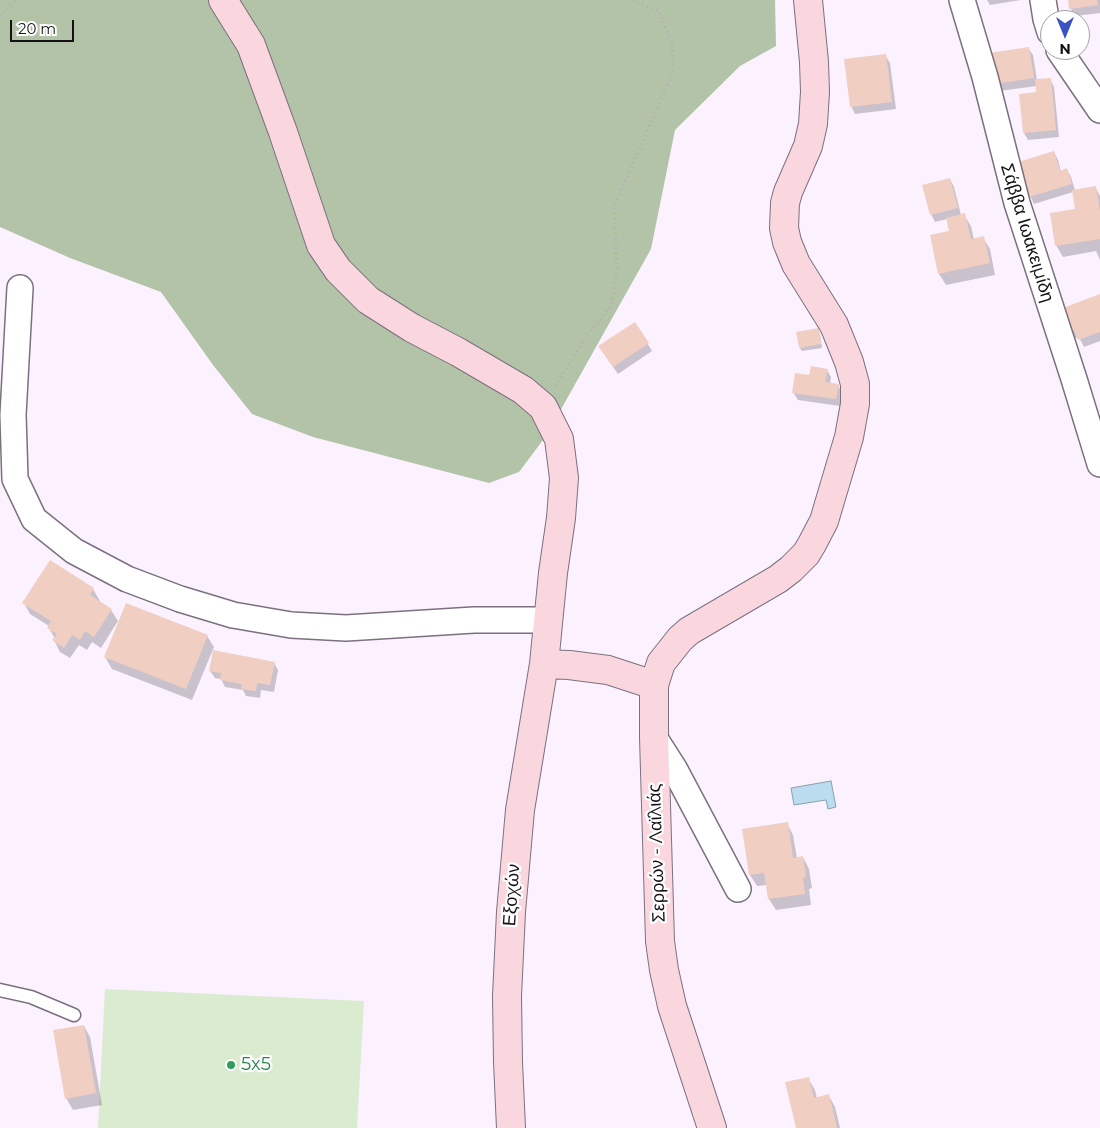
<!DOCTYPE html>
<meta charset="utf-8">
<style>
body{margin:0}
#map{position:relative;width:1100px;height:1128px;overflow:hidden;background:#fcf2ff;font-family:Montserrat,sans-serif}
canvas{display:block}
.north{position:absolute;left:1040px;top:10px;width:50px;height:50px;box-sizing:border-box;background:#fff;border:1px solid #a1a0a2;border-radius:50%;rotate:180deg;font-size:14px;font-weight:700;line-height:20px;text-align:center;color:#151116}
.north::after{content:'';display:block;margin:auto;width:18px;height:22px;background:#3952c4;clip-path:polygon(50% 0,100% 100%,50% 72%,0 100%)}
.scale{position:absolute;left:10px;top:20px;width:64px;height:22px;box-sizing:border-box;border:2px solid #151116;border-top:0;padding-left:6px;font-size:15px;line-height:18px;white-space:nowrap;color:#151116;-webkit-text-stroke:4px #fff;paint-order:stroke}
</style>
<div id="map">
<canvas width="1100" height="1128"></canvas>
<div class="north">N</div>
<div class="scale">20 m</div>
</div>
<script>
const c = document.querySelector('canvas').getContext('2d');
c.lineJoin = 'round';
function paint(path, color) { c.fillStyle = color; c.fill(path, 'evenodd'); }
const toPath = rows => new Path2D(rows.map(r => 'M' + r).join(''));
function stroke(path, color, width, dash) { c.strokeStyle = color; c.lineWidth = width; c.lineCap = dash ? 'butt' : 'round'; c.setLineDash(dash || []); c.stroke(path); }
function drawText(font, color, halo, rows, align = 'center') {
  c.font = font + ' Montserrat,sans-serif'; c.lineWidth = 4.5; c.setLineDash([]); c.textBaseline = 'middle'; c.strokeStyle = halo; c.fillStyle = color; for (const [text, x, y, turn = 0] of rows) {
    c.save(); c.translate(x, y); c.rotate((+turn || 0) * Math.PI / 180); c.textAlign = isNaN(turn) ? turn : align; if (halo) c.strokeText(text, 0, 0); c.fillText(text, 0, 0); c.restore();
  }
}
paint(toPath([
 [105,989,364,1001,357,1128,98,1128]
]), '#dbebd0');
paint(toPath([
 [0,0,775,0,776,46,740,66,675,130,651,249,546,436,519,472,489,483,313,437,252,414,213,365,161,292,70,258,0,227]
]), '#b3c3a7');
const water = toPath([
 [831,781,836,807,828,809,826,800,794,805,791,788,831,781]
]);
paint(water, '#bbdcee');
stroke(water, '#899fad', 1);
paint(toPath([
 [987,0,1021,0,990,5],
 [1069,0,1100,0,1100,13,1075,16,1071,9],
 [1028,48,1033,55,1037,80,1050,79,1054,87,1059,137,1028,140,1024,133,1020,95,1037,93,1037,86,999,91,995,84],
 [885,55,890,63,896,109,855,114,851,106],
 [1054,152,1058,160,1061,172,1067,170,1071,177,1075,190,1095,187,1100,196,1100,260,1096,251,1063,257,1056,245,1076,210,1073,192,1034,204,1030,196],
 [950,179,954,187,961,215,964,215,971,226,974,240,983,238,990,249,995,275,946,285,939,274,931,236,950,232,947,219,935,222,931,214],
 [1100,295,1100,341,1084,347,1079,337,1074,339,1070,332],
 [635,324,652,351,618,374,604,354],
 [818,329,820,333,822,348,802,351,800,348],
 [827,370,831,377,830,384,838,385,842,393,840,406,798,400,793,392],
 [93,589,100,601,99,602,111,610,118,621,101,648,92,642,87,650,79,645,70,658,60,652,54,640,55,639,49,628,49,626,30,614,24,603],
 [207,636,214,647,192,700,112,669,105,657],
 [274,663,278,670,274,692,261,690,260,698,246,696,243,690,225,687,221,679,215,678,210,671],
 [787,823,793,835,797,858,803,857,809,869,812,888,809,889,811,905,776,910,769,899,767,885,757,886,750,875,744,830],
 [84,1026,90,1037,102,1105,73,1110,66,1098],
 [808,1078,815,1090,817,1099,829,1096,835,1107,840,1128,798,1128]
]), '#0003');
paint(toPath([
 [1068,0,1097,0,1098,5,1069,9],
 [1029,47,1034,78,994,84,989,53],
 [886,54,892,102,850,107,844,59],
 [1051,78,1056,130,1023,133,1019,94,1036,92,1035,79],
 [1054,151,1060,171,1067,168,1072,184,1029,197,1018,162],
 [950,178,958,208,930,215,922,185],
 [1096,186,1100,212,1100,239,1055,246,1050,213,1075,209,1072,190],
 [965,213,971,239,984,236,990,263,938,274,930,235,949,231,946,218],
 [1100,294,1100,332,1078,340,1074,330,1069,332,1060,309],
 [635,322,649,343,613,367,598,346],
 [819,328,821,344,799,348,796,332],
 [811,366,828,369,825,382,839,384,836,399,792,393,795,373,809,375],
 [50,560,94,588,90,595,112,609,94,637,85,631,80,640,72,635,64,648,52,640,57,634,47,628,51,621,22,603],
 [126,603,208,635,186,689,104,657],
 [213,650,275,662,270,685,257,683,256,691,241,689,242,684,220,680,221,673,209,671],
 [788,822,793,858,803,856,806,877,803,878,805,894,768,899,764,873,749,875,742,829],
 [84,1025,96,1093,65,1099,53,1030],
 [809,1077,814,1098,829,1094,837,1128,796,1128,785,1082]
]), '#f1cec2');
const lane = toPath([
 [0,990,31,997,74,1015]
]);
const street = toPath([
 [962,0,985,77,1017,203,1074,379,1100,464],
 [1043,0,1046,19,1050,32],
 [1059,50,1100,110],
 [20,288,13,415,15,479,34,519,74,551,127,579,180,599,233,615,291,625,346,628,474,620,547,620],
 [654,737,675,770,738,889]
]);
const secondary = toPath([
 [223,0,251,45,283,132,321,245,338,270,368,300,412,328,458,352,523,390,543,407,559,439,564,478,561,518,553,573,544,664,520,810,511,912,507,996,508,1062,511,1128],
 [544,664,569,665,608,670,654,685],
 [712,1128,672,1006,664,970,660,941,654,737,654,685,661,663,680,639,689,631,778,579,791,569,806,554,812,544,824,521,849,437,855,404,855,384,849,362,834,325,796,264,787,242,784,228,785,203,788,192,808,146,813,124,815,92,814,62,808,0]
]);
stroke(lane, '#7b707e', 15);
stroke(street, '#7b707e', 28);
stroke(secondary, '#7b707e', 30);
stroke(toPath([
 [0,16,16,0],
 [556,386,586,336,611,306,617,272,614,207,633,163,673,73,672,43,659,11,630,0]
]), '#b4abb6', 3, [1, 4]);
stroke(lane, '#fff', 12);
stroke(street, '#fff', 25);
stroke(secondary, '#fad7df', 28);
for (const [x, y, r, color] of [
 [231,1065,5,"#2e9e5b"]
]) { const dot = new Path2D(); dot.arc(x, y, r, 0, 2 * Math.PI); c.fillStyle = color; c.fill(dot); stroke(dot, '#fff', 2); }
drawText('18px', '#151116', '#fff', [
 ["Σάββα Ιωακειμίδη",1027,233,73],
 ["Σερρών - Λαϊλιάς",657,853,-92],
 ["Εξοχών",512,895,-86]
]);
drawText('18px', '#27864d', '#fff', [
 ["5x5",241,1065]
], 'left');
</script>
